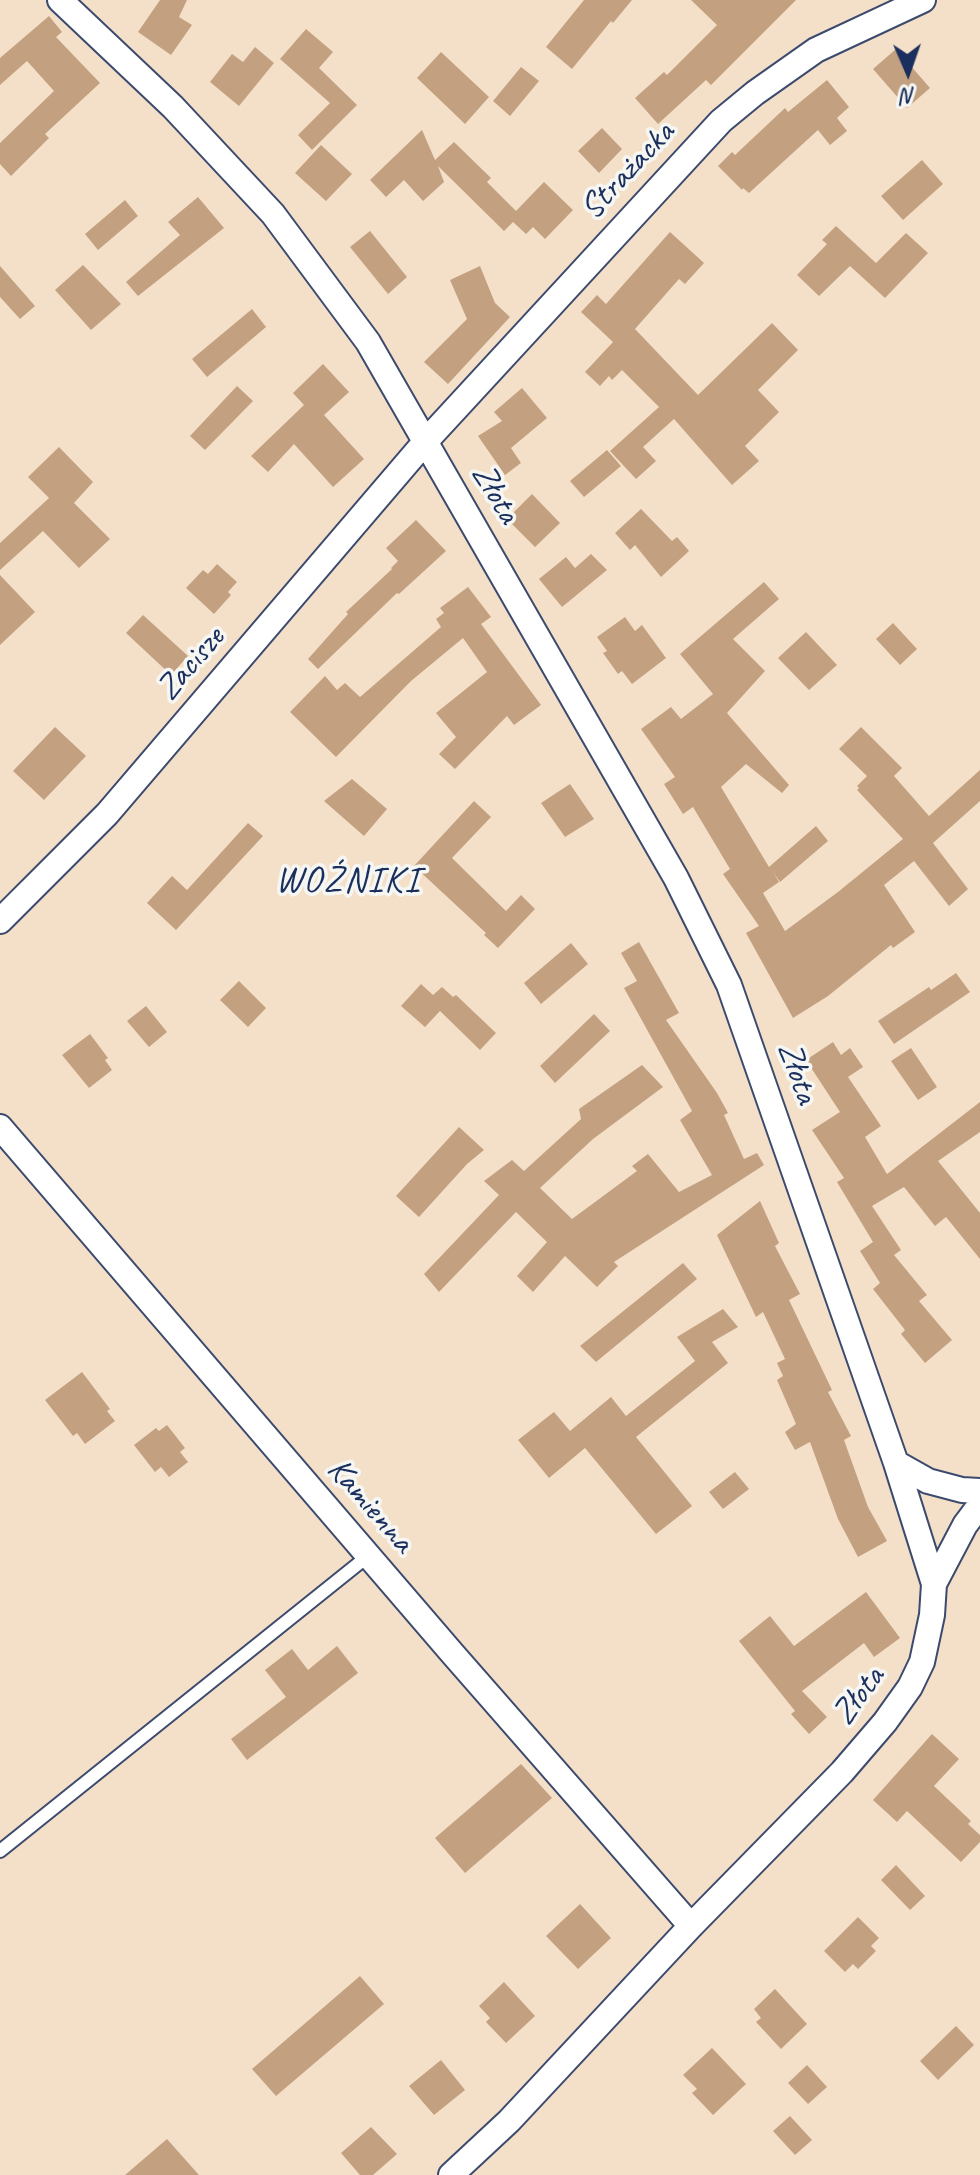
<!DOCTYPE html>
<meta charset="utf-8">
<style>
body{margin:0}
#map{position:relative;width:980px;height:2175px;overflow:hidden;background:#f4e0c8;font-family:Caveat,sans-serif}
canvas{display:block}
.north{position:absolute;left:868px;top:32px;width:80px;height:80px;-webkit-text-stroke:6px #f6f6f2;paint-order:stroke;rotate:178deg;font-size:22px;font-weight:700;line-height:32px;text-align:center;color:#1b2f5e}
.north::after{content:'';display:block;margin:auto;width:28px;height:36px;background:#1b2f5e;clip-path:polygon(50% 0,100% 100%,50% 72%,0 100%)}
</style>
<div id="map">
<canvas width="980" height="2175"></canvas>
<div class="north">N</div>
</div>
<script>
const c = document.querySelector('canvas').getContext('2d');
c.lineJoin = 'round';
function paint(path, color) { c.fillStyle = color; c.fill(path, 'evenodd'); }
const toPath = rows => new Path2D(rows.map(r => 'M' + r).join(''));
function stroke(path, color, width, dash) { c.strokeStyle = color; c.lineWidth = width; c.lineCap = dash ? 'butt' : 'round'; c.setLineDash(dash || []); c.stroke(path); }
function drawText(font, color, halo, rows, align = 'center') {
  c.font = font + ' Caveat,sans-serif'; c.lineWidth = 7; c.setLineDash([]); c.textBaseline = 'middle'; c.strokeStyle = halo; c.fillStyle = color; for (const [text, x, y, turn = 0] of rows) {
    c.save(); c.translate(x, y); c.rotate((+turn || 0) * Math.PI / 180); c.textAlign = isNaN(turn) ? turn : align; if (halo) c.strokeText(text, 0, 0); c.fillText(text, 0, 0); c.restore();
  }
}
paint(toPath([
 [160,0,187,0,179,17,192,25,171,55,138,32],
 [584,0,632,0,613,23,611,21,572,69,546,47],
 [691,0,796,0,711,85,706,80,658,124,635,98,664,72,667,75,717,25],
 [49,16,62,32,56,37,100,83,45,134,49,138,11,176,0,164,0,143,54,91,27,61,0,85,0,58],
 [306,29,333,52,319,68,357,105,312,150,298,135,330,103,280,59],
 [255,47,274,63,239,106,210,82,232,54,243,62],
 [896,49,930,88,907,108,873,69],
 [441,52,489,97,465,124,417,78],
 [521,67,539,81,510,116,493,101],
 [827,80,849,107,837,118,847,131,830,145,818,130,749,193,743,188,742,190,718,166,732,152,735,155,785,108,788,112],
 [602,128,622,149,599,173,578,151],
 [422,130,435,160,454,142,491,178,487,182,516,211,544,182,573,210,545,239,533,227,526,234,513,222,504,231,438,166,444,182,423,201,404,180,386,197,370,180],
 [321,145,352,174,326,201,295,173],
 [922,160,943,184,903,220,881,196],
 [198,197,224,228,138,296,126,282,180,235,168,222],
 [125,200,138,216,98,250,85,234],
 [836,226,876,263,906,233,928,253,885,298,850,266,819,296,797,275,827,244,822,240],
 [370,231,407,277,388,294,350,247],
 [670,232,704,263,685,284,679,279,635,329,698,395,772,323,798,350,758,390,779,412,745,446,759,461,732,485,674,419,643,447,656,461,636,479,610,451,659,407,622,370,612,380,609,376,600,386,585,372,613,342,581,312,597,295,606,304],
 [83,265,121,304,91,330,55,290],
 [0,266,35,306,20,319,0,297],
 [480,266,495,303,510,317,448,384,424,362,467,319,450,280],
 [252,309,266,327,207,377,192,359],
 [323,364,349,392,324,415,364,459,333,487,294,444,268,472,251,456,304,405,293,393],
 [237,386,253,401,205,450,190,436],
 [522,388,547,418,511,448,521,463,505,475,478,436,502,421,494,412],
 [59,447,93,482,74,503,110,539,79,568,43,531,0,570,0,543,49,498,28,477],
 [607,450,621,466,584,497,570,481],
 [532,494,560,523,535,547,507,519],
 [641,509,672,541,677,537,689,551,661,577,635,545,630,550,615,533],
 [416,520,446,551,399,594,397,593,318,669,308,659,348,614,346,612,392,569,391,568,398,561,386,548],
 [591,554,607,570,562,607,539,579,566,557,575,568],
 [217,564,237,582,228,592,231,595,214,614,186,588,203,570,208,574],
 [0,575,35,612,0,645],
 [764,582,779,599,733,639,765,671,727,713,789,785,782,793,746,764,721,787,769,867,816,826,828,841,780,882,773,872,779,882,763,893,785,931,838,892,903,839,857,790,859,788,857,786,867,776,839,749,861,727,902,768,894,776,929,816,980,770,980,801,933,843,968,889,949,906,914,861,884,885,915,932,893,948,891,945,828,996,793,1018,746,933,759,926,723,874,730,869,693,807,683,814,664,784,675,777,641,729,671,707,681,719,713,694,680,654],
 [468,587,491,617,481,624,541,705,514,725,507,716,455,769,439,754,456,737,436,713,487,672,463,638,411,681,336,757,290,712,325,676,337,690,345,683,360,697,441,627,436,619,444,613,440,608],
 [143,615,188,656,171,675,126,633],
 [625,617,635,631,642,625,666,658,632,684,622,671,618,674,603,653,607,651,597,637],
 [893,623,917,649,900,665,876,639],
 [806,632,837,665,809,690,778,658],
 [55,727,86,756,44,800,13,771],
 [352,779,387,809,364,836,324,801],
 [570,784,594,819,565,837,541,803],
 [474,801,491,817,452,858,506,911,521,895,535,909,498,948,484,935,486,933,414,866],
 [248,823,263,836,176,930,147,903,172,876,187,890],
 [639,942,679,1013,666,1020,717,1093,728,1113,724,1115,744,1159,757,1153,764,1165,614,1262,618,1266,597,1287,565,1256,533,1292,517,1276,547,1242,516,1212,439,1292,424,1274,499,1195,484,1181,512,1160,524,1171,581,1119,579,1109,642,1065,663,1087,593,1139,540,1188,572,1219,637,1171,632,1166,648,1154,679,1192,712,1175,680,1120,692,1111,624,988,637,981,621,953],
 [571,943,588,964,541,1004,524,983],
 [956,973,970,992,894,1044,878,1021,929,987,931,990],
 [239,981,266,1008,248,1027,220,1000],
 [421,984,433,995,442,987,453,997,456,995,496,1033,480,1050,440,1011,425,1027,401,1006],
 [146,1006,167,1032,149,1047,127,1021],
 [594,1014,610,1031,555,1083,540,1066],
 [90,1034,108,1058,105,1060,112,1070,89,1088,62,1055],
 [833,1042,841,1055,850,1048,863,1067,848,1077,881,1126,865,1137,887,1174,980,1102,980,1132,938,1161,980,1213,980,1259,946,1217,935,1226,904,1187,872,1206,901,1250,894,1255,927,1295,919,1301,952,1340,925,1363,901,1334,905,1330,873,1289,880,1283,860,1251,873,1242,837,1182,844,1178,812,1130,840,1112,806,1060],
 [911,1048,937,1087,918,1100,891,1061],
 [459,1127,484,1150,467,1164,419,1217,396,1196],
 [760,1201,779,1243,775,1246,800,1294,789,1300,832,1390,828,1392,851,1436,844,1440,868,1507,887,1541,858,1557,838,1519,810,1442,795,1450,785,1432,796,1424,777,1380,783,1376,777,1363,785,1359,763,1312,756,1317,717,1235],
 [683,1263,697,1279,596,1362,580,1346],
 [723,1309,738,1327,712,1342,728,1363,636,1437,692,1506,656,1534,585,1448,549,1478,518,1440,554,1412,570,1431,611,1397,626,1416,695,1361,677,1337],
 [82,1372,110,1409,107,1411,115,1421,85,1444,77,1433,73,1436,45,1400],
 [167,1425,185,1448,180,1452,188,1462,169,1477,161,1467,155,1472,134,1445,156,1428,159,1431],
 [735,1472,749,1489,723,1509,709,1492],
 [866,1592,900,1638,874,1657,864,1643,802,1691,827,1717,809,1734,791,1714,795,1711,739,1641,770,1616,794,1646],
 [337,1646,358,1673,247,1760,231,1739,286,1697,265,1670,292,1649,308,1670],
 [932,1734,959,1759,934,1786,971,1821,968,1824,980,1835,980,1842,961,1862,907,1811,897,1822,873,1800],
 [521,1764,552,1798,465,1873,435,1838],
 [896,1865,925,1896,910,1910,881,1880],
 [580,1904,611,1938,578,1969,546,1936],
 [858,1917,879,1938,871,1946,876,1951,858,1969,853,1964,845,1972,824,1951],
 [360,1976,384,2004,276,2096,252,2069],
 [504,1982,535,2016,506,2043,486,2022,490,2018,479,2006],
 [775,1989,807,2024,781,2049,756,2022,761,2018,754,2009],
 [956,2026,974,2045,938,2080,920,2061],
 [712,2048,746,2084,713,2115,692,2093,697,2089,683,2075],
 [441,2060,465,2090,434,2115,409,2086],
 [807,2065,827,2087,808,2104,788,2083],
 [790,2116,812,2140,795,2155,773,2131],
 [371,2127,397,2154,373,2175,360,2175,341,2153],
 [167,2139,199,2175,125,2175]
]), '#c3a180');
const service = toPath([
 [0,1851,368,1556]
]);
const minor = toPath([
 [60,0,173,107,273,214,368,342,676,878,729,985,896,1463,934,1584,932,1615,922,1662,910,1687,885,1722,842,1772,691,1926,509,2121,451,2175],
 [0,921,107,814,425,442,721,121,755,93,816,50,923,0],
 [0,1127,452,1653,691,1926],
 [896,1463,928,1481,962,1490,980,1491],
 [934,1584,965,1525,980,1505]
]);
stroke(service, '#3c4a6e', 16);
stroke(minor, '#3c4a6e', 28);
stroke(service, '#fff', 12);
stroke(minor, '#fff', 24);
drawText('34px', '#1b2f5e', '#f6f6f2', [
 ["Strażacka",628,171,-47],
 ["Złota",495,494,60],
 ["Zacisze",191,664,-49],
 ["Złota",797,1073,71],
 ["Kamienna",370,1506,49],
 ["Złota",859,1696,-53]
]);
c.letterSpacing = '2px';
drawText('36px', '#1b2f5e', '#f6f6f2', [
 ["WOŹNIKI",348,882]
]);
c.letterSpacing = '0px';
</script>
